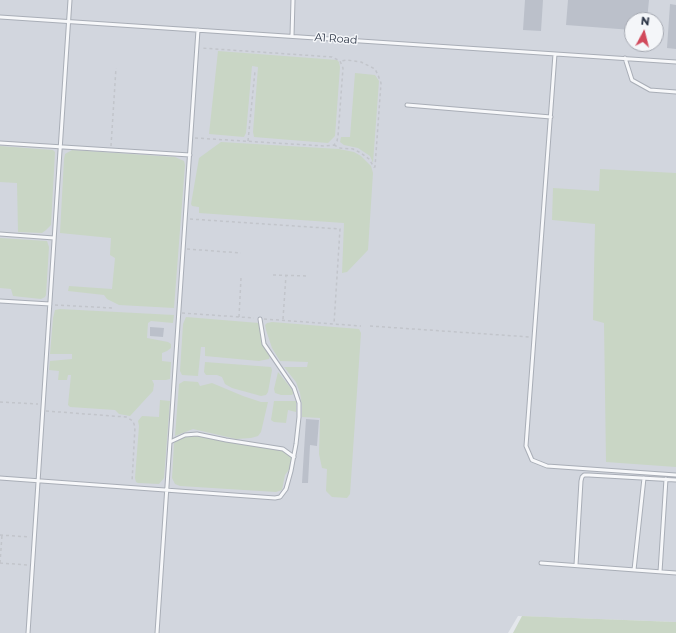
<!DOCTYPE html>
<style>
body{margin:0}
#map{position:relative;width:676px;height:633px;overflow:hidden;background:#e4e7ec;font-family:Montserrat,sans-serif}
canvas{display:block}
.north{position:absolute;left:624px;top:12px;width:40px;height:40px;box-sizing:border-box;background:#f4f6f9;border:1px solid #a4a8b1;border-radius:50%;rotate:7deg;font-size:11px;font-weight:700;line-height:16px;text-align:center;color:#2b3445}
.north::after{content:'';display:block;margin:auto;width:14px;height:18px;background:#d1495b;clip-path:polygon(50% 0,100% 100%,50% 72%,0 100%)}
</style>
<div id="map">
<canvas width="676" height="633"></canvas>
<div class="north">N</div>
</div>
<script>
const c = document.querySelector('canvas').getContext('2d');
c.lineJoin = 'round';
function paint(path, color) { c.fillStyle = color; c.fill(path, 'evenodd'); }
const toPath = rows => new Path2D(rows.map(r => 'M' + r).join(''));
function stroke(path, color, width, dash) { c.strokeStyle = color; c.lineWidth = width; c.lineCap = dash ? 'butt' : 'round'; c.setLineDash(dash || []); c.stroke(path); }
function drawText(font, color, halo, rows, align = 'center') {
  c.font = font + ' Montserrat,sans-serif'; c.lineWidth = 3; c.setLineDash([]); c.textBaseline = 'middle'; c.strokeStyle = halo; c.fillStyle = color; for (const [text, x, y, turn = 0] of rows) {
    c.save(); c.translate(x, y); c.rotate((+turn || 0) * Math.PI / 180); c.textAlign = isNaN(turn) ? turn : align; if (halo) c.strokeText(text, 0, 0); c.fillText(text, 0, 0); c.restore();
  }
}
paint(toPath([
 [0,0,676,0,676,622,518,616,508,633,0,633],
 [632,20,656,20,656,44,632,44]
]), '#d2d6de');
paint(toPath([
 [218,51,337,60,339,62,340,67,335,136,328,143,254,137,253,132,258,67,252,66,246,133,244,137,209,134],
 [355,73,375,75,379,81,373,163,370,156,358,148,344,145,340,142,341,137,350,137],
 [221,142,339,149,354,152,361,156,371,166,373,173,368,250,347,272,342,273,344,223,199,213,199,207,192,206,191,204,199,158],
 [0,146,53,150,55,152,51,225,46,230,42,233,18,232,17,183,0,182],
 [72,150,175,157,184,161,185,165,174,308,119,305,107,299,104,295,68,291,69,286,112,289,115,258,110,255,111,238,60,233,64,159,65,154],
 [600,169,676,173,676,467,606,462,604,323,593,320,595,224,552,220,553,188,599,191],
 [0,238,47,241,49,247,46,295,45,297,41,299,13,296,11,289,0,288],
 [60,309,174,315,173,323,151,321,148,323,147,338,168,342,171,344,171,348,167,351,162,353,162,361,171,362,170,379,166,380,152,380,154,384,153,391,130,416,119,414,115,410,70,407,68,405,71,375,68,375,67,380,58,380,59,371,49,370,50,361,72,359,72,354,50,354,53,318,55,310],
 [186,317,259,323,264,346,270,356,269,359,259,361,205,356,205,347,201,347,198,376,182,375,180,371,183,324],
 [272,322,359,329,361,333,350,494,347,498,332,497,326,491,327,469,322,468,319,454,320,418,302,417,302,406,300,393,296,382,284,367,307,367,308,362,280,361,272,348,266,330,265,325,267,323],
 [205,362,271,367,272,370,268,392,266,395,261,396,232,388,225,384,222,377,217,375,206,375,204,372],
 [278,372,294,392,292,395,281,395,275,393,274,389],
 [184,381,198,382,200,386,212,383,243,396,261,402,268,402,261,432,258,436,251,438,236,439,193,429,175,436,179,384],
 [160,400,170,401,164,478,159,484,138,483,136,482,135,478,139,426,138,421,142,416,159,417],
 [274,401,296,401,296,412,288,410,286,423,274,422,271,420],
 [192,435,200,436,238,444,284,451,291,457,291,467,285,475,282,490,276,492,180,486,175,484,172,478,174,443,183,437],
 [522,616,676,622,676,633,513,633]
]), '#c9d6c5');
paint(toPath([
 [525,0,543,0,541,31,523,30],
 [568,0,649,0,647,20,632,20,632,30,566,25],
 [670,4,676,5,676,49,667,48],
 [150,327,164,328,163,337,150,336],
 [306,419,319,420,317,446,310,445,308,483,302,483]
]), '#bbc0ca');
const lane = toPath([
 [0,17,676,62],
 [292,36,293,0],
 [555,54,526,446,532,460,547,466,676,475],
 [625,58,632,80,650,90,676,92],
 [407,105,551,117],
 [0,143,190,155],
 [0,234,54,238],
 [0,301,50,304],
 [170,442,185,435,197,434,226,440,283,449,294,457],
 [0,478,275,498,280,497,286,489,291,471,296,444,299,417,299,403,294,388,264,344,260,319],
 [541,563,676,573],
 [576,565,581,481,582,477,584,475,589,475,676,480],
 [634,570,644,478],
 [660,572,666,479],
 [28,633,70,0],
 [157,633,198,30]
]);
stroke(lane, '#a9aeb7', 5);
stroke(toPath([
 [195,138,324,146,334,145,337,141,338,136,343,68,340,61,332,57,201,48],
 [248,141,255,71],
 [334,145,340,148,353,149,361,153,369,159,374,167,375,167,381,83,378,75,375,69,361,62,347,60,340,61],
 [111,146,116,68],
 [190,219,340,229,334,324],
 [187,249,241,253],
 [273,275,309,276],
 [55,305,113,308],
 [182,313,254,318],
 [239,317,241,278],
 [264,319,361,326],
 [283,319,286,275],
 [370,326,530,337],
 [0,402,38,404],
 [46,411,126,417,133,421,135,427,132,482],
 [0,535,30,537],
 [0,563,28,565],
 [0,563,2,535]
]), '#c2c5cb', 1.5, [3, 3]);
stroke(lane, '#f7f8fa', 3);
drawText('11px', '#2b3445', '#f4f6f9', [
 ["A1 Road",336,39,4]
]);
</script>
